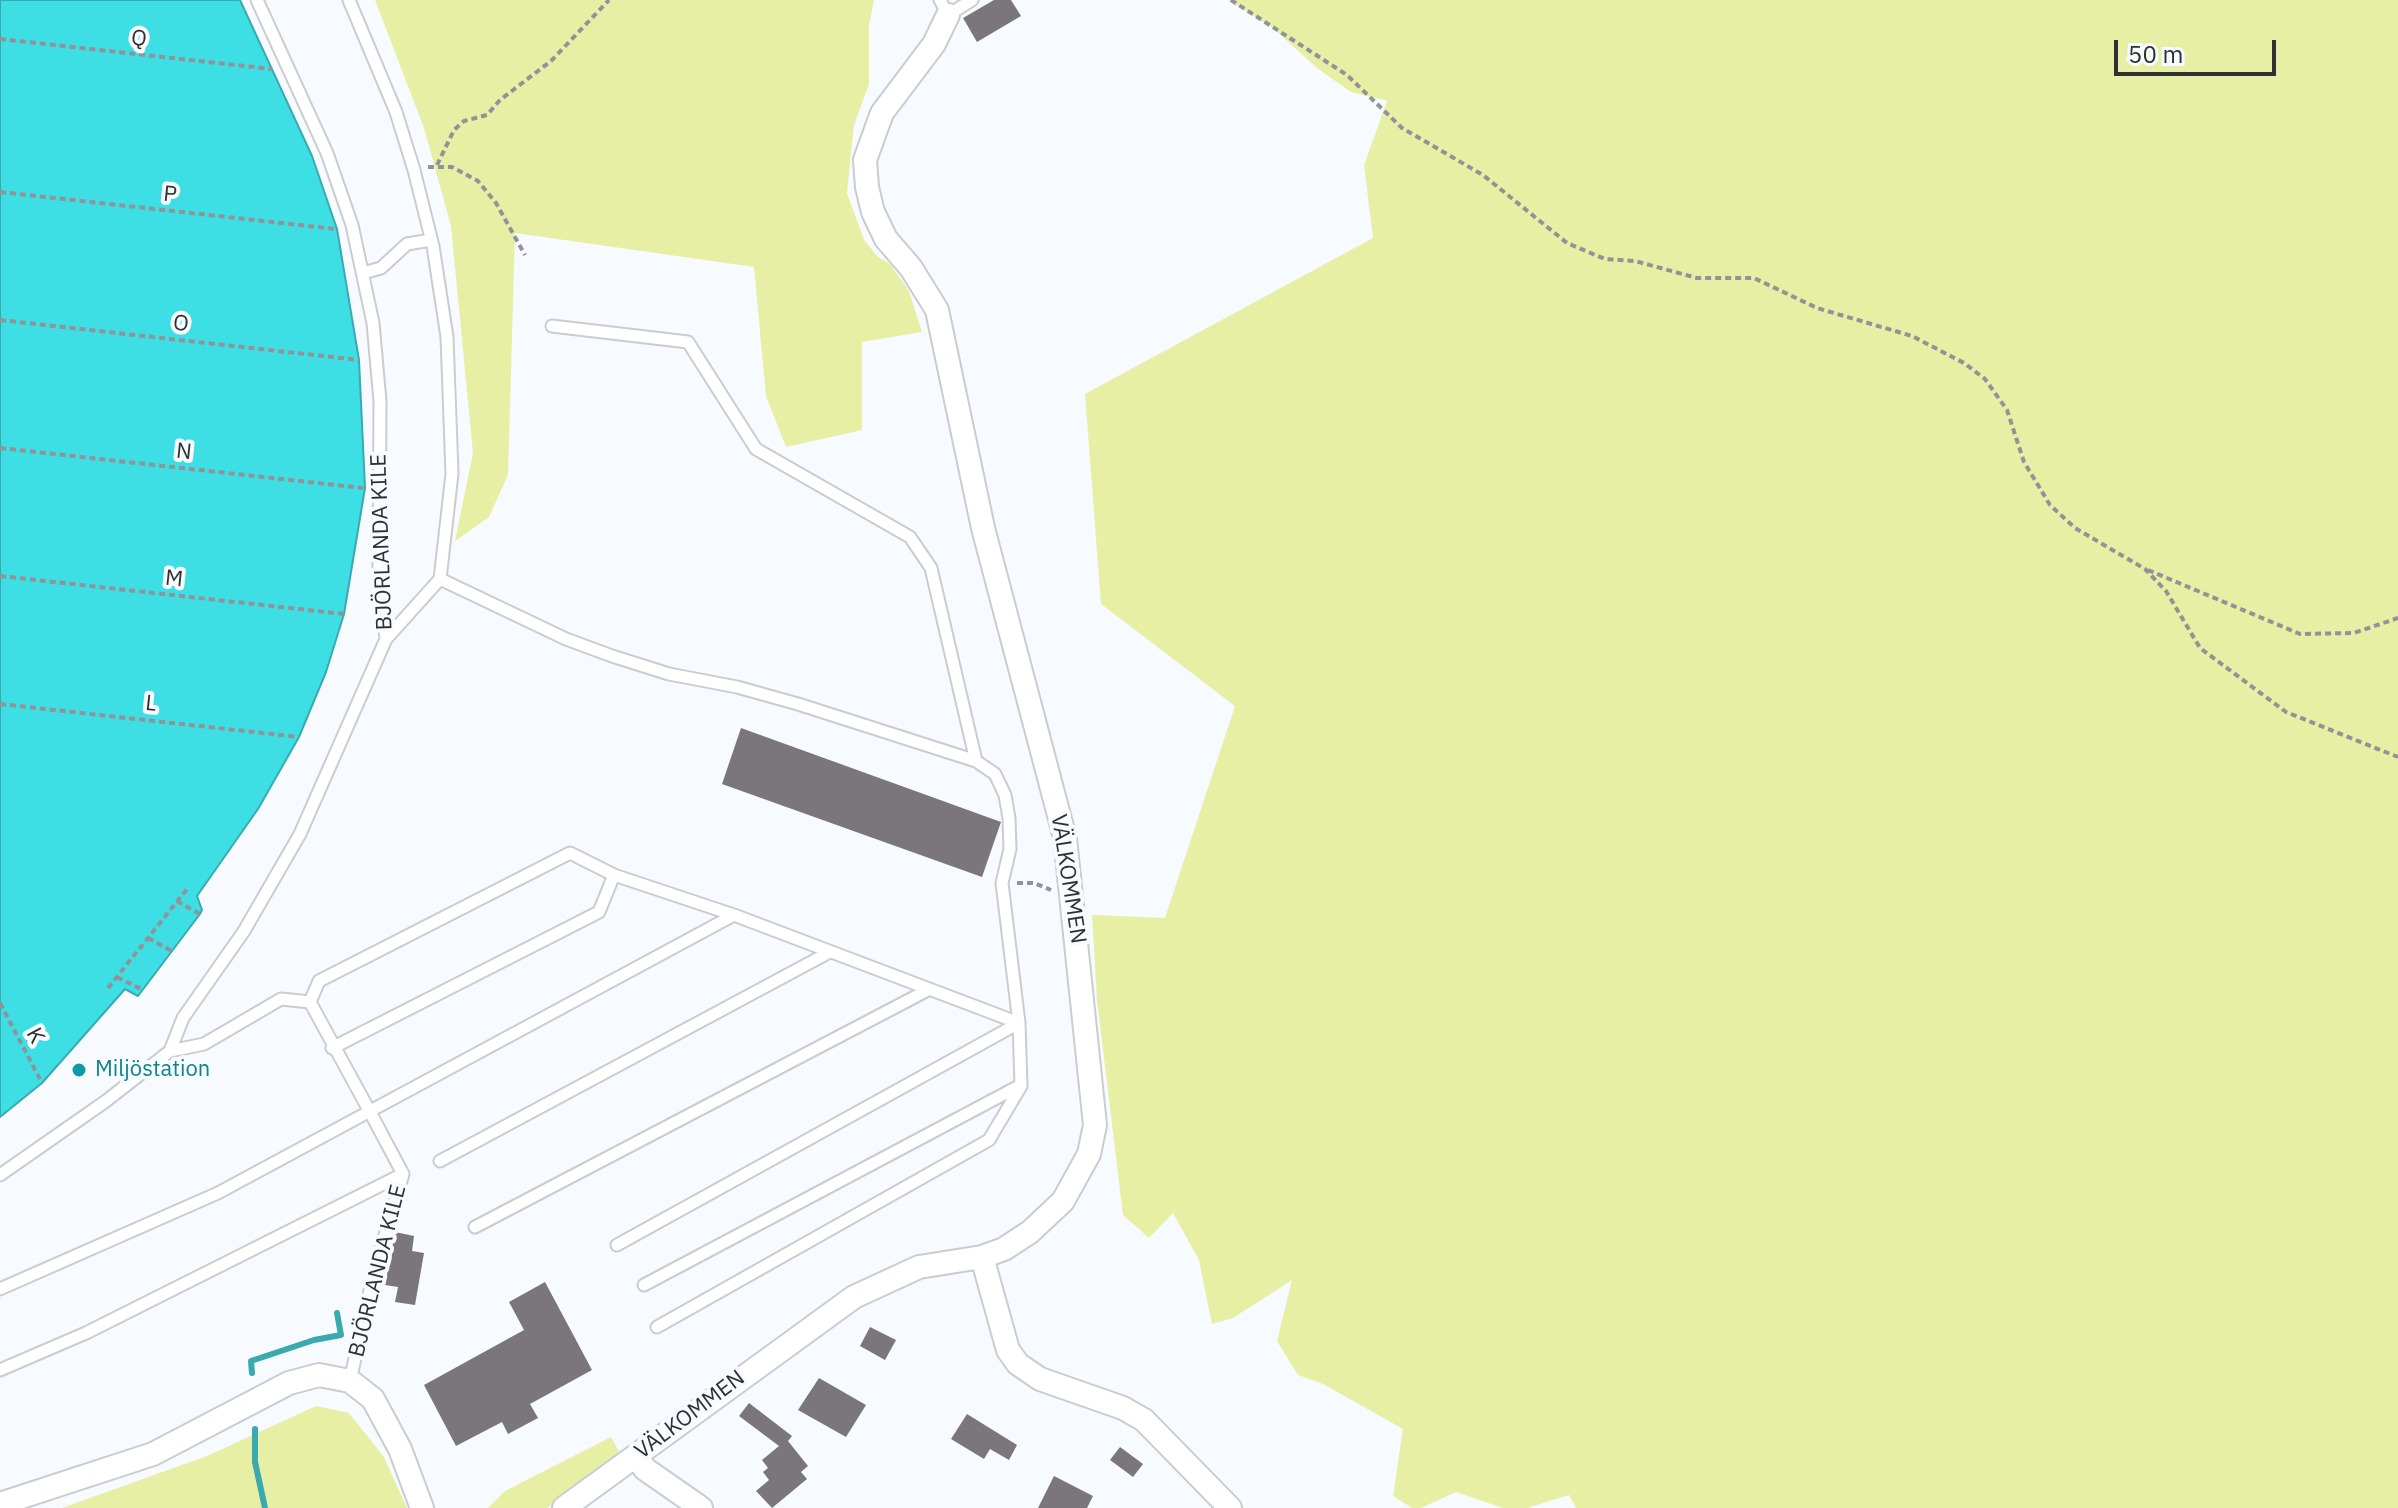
<!DOCTYPE html>
<meta charset="utf-8">
<style>
body{margin:0}
#map{position:relative;width:2398px;height:1508px;overflow:hidden;background:#f7fafe;font-family:"IBM Plex Sans",sans-serif}
canvas{display:block}
.scale{position:absolute;left:2114px;top:40px;width:162px;height:36px;box-sizing:border-box;border:4px solid #2f3032;border-top:0;padding-left:10px;font-size:24px;line-height:28px;white-space:nowrap;color:#2f3032;-webkit-text-stroke:6px #f7fafe;paint-order:stroke}
</style>
<div id="map">
<canvas width="2398" height="1508"></canvas>
<div class="scale">50 m</div>
</div>
<script>
const c = document.querySelector('canvas').getContext('2d');
c.lineJoin = 'round';
function paint(path, color) { c.fillStyle = color; c.fill(path, 'evenodd'); }
const toPath = rows => new Path2D(rows.map(r => 'M' + r).join(''));
function stroke(path, color, width, dash) { c.strokeStyle = color; c.lineWidth = width; c.lineCap = dash ? 'butt' : 'round'; c.setLineDash(dash || []); c.stroke(path); }
function drawText(font, color, halo, rows, align = 'center') {
  c.font = font + ' "IBM Plex Sans",sans-serif'; c.lineWidth = 8; c.setLineDash([]); c.textBaseline = 'middle'; c.strokeStyle = halo; c.fillStyle = color; for (const [text, x, y, turn = 0] of rows) {
    c.save(); c.translate(x, y); c.rotate((+turn || 0) * Math.PI / 180); c.textAlign = isNaN(turn) ? turn : align; if (halo) c.strokeText(text, 0, 0); c.fillText(text, 0, 0); c.restore();
  }
}
paint(toPath([
 [375,0,874,0,869,25,869,84,854,125,847,193,864,240,878,257,890,264,909,291,922,332,862,342,862,430,786,447,766,396,754,267,515,233,508,475,489,517,455,541,473,453,451,226,424,128],
 [1228,0,2398,0,2398,1508,1576,1508,1569,1495,1527,1508,1503,1508,1456,1492,1421,1508,1412,1508,1393,1496,1403,1429,1323,1384,1298,1375,1277,1341,1292,1280,1233,1318,1212,1324,1199,1260,1173,1213,1149,1238,1123,1215,1097,1000,1092,915,1165,918,1235,706,1101,604,1085,394,1373,238,1364,165,1387,101,1351,92,1317,68,1273,28],
 [316,1406,349,1413,384,1457,407,1508,62,1508,207,1456],
 [611,1437,621,1455,547,1508,488,1508,505,1491]
]), '#e7efa5');
const water = toPath([
 [0,0,240,0,312,156,337,229,359,360,365,488,344,614,326,672,299,737,258,809,197,896,202,910,200,914,138,996,125,989,42,1083,0,1117,0,0]
]);
paint(water, '#3edee5');
stroke(water, '#3aaaaf', 2);
stroke(toPath([
 [252,1373,251,1361,314,1340,341,1335,337,1313],
 [255,1429,255,1462,265,1508]
]), '#3aaaaf', 6);
paint(toPath([
 [994,0,1011,0,1021,16,977,42,963,18],
 [741,728,1001,822,982,877,722,784],
 [395,1232,414,1236,412,1251,424,1253,415,1305,395,1302,398,1287,385,1285],
 [545,1282,592,1370,530,1404,538,1418,508,1434,502,1422,456,1446,424,1385,524,1330,509,1302],
 [870,1327,896,1340,885,1360,860,1346],
 [819,1378,866,1405,846,1437,798,1410],
 [749,1403,792,1436,788,1441,808,1466,801,1472,807,1479,772,1508,756,1491,769,1480,763,1472,768,1468,762,1460,779,1446,739,1416],
 [967,1414,1017,1445,1009,1460,990,1449,984,1459,951,1439],
 [1120,1447,1143,1464,1133,1477,1110,1460],
 [1054,1476,1093,1496,1087,1508,1038,1508]
]), '#7b7679');
const service = toPath([
 [349,0,396,112,414,170,433,246,447,337,452,474,440,579,386,639],
 [940,0,948,15,972,0],
 [363,273,381,268,407,244,431,240],
 [440,579,566,639,612,656,669,674,737,687,798,704,976,761,931,568,910,537,756,449,688,342,552,326],
 [310,1002,319,981,570,853,614,875,734,915,1019,1023,1021,1085,644,1285],
 [332,1048,599,912,614,875],
 [170,1051,204,1044,281,999,310,1002,370,1112,403,1174,374,1272,350,1381],
 [440,1161,828,953],
 [0,1175,106,1101,170,1051,183,1018,244,931,300,834,386,639,379,575,380,401,373,323,352,225,327,153,257,0],
 [475,1227,926,991],
 [617,1245,1019,1023,1002,883,1010,849,1009,818,1005,795,995,774,976,761],
 [0,1289,218,1193,734,915],
 [657,1327,989,1140,1021,1086],
 [0,1370,86,1333,403,1174]
]);
const minor = toPath([
 [982,1257,1008,1350,1018,1364,1040,1379,1123,1408,1144,1420,1230,1508],
 [636,1456,645,1469,701,1508],
 [0,1504,153,1454,289,1383,319,1375,350,1381,373,1399,400,1449,422,1508],
 [564,1508,854,1297,919,1267,982,1257,1004,1249,1030,1232,1063,1201,1089,1154,1095,1125,1065,838,983,528,937,310,911,268,886,239,873,212,867,187,865,160,882,113,934,44,948,15]
]);
stroke(service, '#c9cdd0', 15);
stroke(minor, '#c9cdd0', 26);
stroke(toPath([
 [1231,0,1347,75,1402,128,1483,175,1567,243,1605,259,1635,261,1697,278,1754,278,1817,308,1912,336,1964,363,1985,379,2007,410,2024,462,2050,505,2075,528,2145,569,2166,591,2200,648,2286,712,2398,757],
 [0,39,272,69],
 [437,165,454,130,464,121,487,115,500,100,551,61,609,0],
 [428,167,452,167,478,181,496,203,525,255],
 [0,192,336,229],
 [0,320,359,360],
 [0,448,363,488],
 [2148,570,2300,634,2354,633,2398,618],
 [0,576,344,614],
 [0,704,299,737],
 [1017,883,1034,883,1051,890],
 [177,901,200,914],
 [148,938,172,951],
 [117,977,143,990],
 [108,988,187,889],
 [0,1003,42,1083]
]), '#919396', 4, [6, 4]);
stroke(service, '#fff', 11);
stroke(minor, '#fff', 22);
for (const [x, y, r, color] of [
 [79,1070,8,"#0f9aa8"]
]) { const dot = new Path2D(); dot.arc(x, y, r, 0, 2 * Math.PI); c.fillStyle = color; c.fill(dot); stroke(dot, '#f7fafe', 3); }
drawText('22px', '#2f3032', '#f7fafe', [
 ["Q",139,39,6],
 ["P",170,195,6],
 ["O",181,324,6],
 ["N",184,452,6],
 ["BJÖRLANDA KILE",382,542,-92],
 ["M",174,579,6],
 ["L",151,704,6],
 ["VÄLKOMMEN",1068,879,81],
 ["K",35,1036,62],
 ["BJÖRLANDA KILE",378,1271,-76],
 ["VÄLKOMMEN",690,1415,-37]
]);
drawText('22px', '#0d838f', '#f7fafe', [
 ["Miljöstation",95,1070]
], 'left');
</script>
